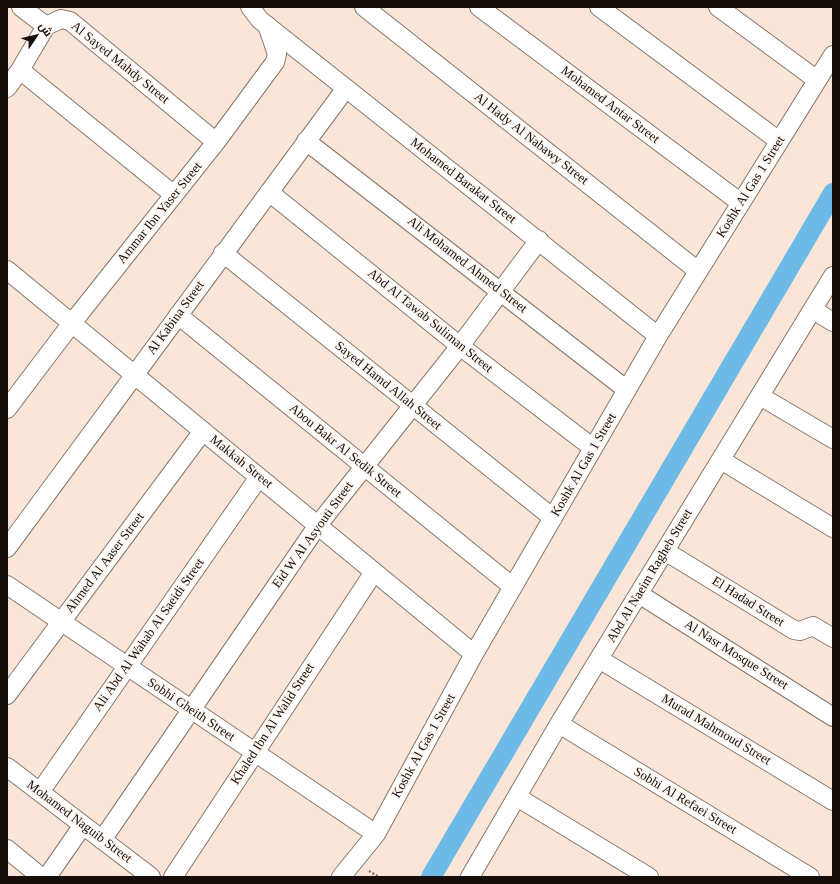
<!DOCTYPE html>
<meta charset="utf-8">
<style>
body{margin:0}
#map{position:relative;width:840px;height:884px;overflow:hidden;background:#fae6d9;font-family:"Times New Roman",Cairo,serif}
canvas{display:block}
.frame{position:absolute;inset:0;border:8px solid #150e0a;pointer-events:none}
.north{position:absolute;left:16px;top:16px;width:40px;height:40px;-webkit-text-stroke:3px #fef6f0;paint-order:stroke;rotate:55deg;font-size:11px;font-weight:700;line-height:16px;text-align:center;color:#150e0a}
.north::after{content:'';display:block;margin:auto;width:14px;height:18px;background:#150e0a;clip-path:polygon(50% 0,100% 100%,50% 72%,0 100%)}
</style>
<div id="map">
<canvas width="840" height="884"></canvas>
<div class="frame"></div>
<div class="north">ش</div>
</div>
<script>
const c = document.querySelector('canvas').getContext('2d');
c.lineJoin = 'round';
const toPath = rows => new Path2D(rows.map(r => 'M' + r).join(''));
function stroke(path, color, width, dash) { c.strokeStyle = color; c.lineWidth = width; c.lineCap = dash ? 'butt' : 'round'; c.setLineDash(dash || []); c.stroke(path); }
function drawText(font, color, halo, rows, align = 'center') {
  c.font = font + ' "Times New Roman",serif'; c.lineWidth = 3.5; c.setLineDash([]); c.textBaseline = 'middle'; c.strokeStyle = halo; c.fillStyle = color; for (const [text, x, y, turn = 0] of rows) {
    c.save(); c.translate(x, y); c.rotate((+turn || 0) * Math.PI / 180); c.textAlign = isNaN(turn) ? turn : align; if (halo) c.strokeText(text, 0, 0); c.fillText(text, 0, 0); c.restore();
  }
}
stroke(toPath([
 [431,877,833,193]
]), '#6dbae6', 20);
const minor = toPath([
 [21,7,46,26,61,19,70,21,216,142],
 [250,7,260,20,658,336],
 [364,7,698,271],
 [479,7,741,203],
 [599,7,779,141],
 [718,7,817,80],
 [20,70,174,195],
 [7,88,20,70,46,26],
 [306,141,627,390],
 [269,192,460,346,593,448],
 [223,253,553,518],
 [7,270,474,654],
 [813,310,833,322],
 [178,315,513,587],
 [760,396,833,439],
 [7,409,72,323,216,142,275,62,277,54,267,25],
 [721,460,833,528],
 [7,548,346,88],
 [665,551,794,630,800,631,813,626,833,638],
 [7,585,376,834],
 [639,594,833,717],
 [599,659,833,801],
 [7,695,203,431],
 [559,724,810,877],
 [7,767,151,877],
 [40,792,259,477],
 [517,797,649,877],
 [102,840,318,525,460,346,539,240],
 [7,849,41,877],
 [47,877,83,825],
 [173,877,374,572],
 [341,877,376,834,474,654,658,336,833,55],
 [470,877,559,724,833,276]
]);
stroke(minor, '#88766a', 20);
stroke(toPath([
 [369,871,379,877]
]), '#81746c', 2.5, [2, 2]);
stroke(minor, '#fff', 18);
drawText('13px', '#150e0a', '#fef6f0', [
 ["Al Sayed Mahdy Street",120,63,39],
 ["Mohamed Antar Street",610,105,37],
 ["Al Hady Al Nabawy Street",531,139,38],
 ["Mohamed Barakat Street",463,181,38],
 ["Koshk Al Gas 1 Street",751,187,-58],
 ["Ammar Ibn Yaser Street",160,213,-51],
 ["Ali Mohamed Ahmed Street",467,265,38],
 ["Al Kabina Street",176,318,-54],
 ["Abd Al Tawab Suliman Street",430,321,39],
 ["Sayed Hamd Allah Street",388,386,39],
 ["Abou Bakr Al Sedik Street",345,451,39],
 ["Makkah Street",241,462,39],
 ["Koshk Al Gas 1 Street",584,465,-60],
 ["Eid W Al Asyouti Street",313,535,-54],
 ["Ahmed Al Aaser Street",105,563,-53],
 ["Abd Al Naeim Ragheb Street",650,576,-59],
 ["El Hadad Street",748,602,32],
 ["Ali Abd Al Wahab Al Saeidi Street",149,635,-55],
 ["Al Nasr Mosque Street",736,655,32],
 ["Sobhi Gheith Street",191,710,34],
 ["Khaled Ibn Al Walid Street",273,724,-57],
 ["Murad Mahmoud Street",716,730,31],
 ["Koshk Al Gas 1 Street",424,746,-61],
 ["Sobhi Al Refaei Street",685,801,31],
 ["Mohamed Naguib Street",79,822,37]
]);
</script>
